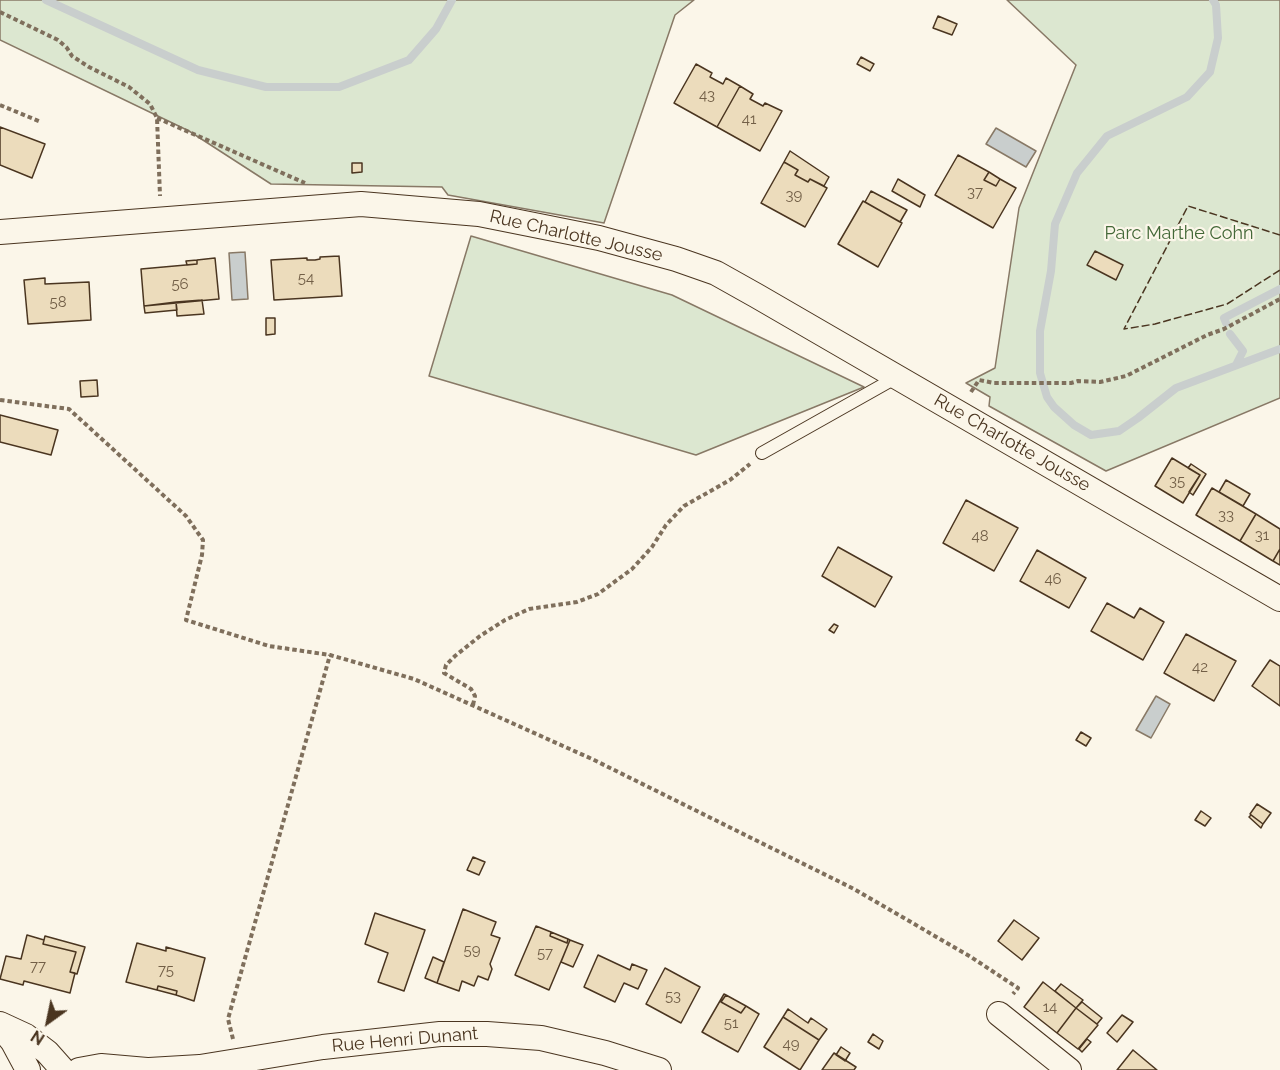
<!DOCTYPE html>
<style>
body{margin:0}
#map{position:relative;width:1280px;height:1070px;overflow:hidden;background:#fbf6e9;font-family:Raleway,sans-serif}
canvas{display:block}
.north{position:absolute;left:18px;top:992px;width:60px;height:60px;-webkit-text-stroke:4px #fbf6e9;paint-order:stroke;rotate:213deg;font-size:16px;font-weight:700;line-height:24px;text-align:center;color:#4a3520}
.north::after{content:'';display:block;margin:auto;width:21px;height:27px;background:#4a3520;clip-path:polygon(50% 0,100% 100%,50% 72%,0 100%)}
</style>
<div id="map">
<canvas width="1280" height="1070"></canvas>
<div class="north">N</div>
</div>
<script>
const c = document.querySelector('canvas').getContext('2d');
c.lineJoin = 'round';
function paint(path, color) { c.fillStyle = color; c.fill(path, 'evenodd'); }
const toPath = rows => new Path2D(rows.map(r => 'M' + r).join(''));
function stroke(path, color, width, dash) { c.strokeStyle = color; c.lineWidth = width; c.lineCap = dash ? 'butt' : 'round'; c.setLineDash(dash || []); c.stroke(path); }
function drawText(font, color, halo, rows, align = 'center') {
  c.font = font + ' Raleway,sans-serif'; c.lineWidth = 4.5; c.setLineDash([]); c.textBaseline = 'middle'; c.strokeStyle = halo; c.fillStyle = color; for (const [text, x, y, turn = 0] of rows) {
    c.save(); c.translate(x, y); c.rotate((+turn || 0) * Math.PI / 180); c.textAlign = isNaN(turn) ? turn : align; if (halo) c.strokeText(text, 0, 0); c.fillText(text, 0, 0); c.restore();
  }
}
const green = toPath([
 [0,0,694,0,675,15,604,223,448,195,442,187,271,184,189,131,0,40,0,0],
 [1007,0,1280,0,1280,398,1106,471,989,406,990,397,966,383,995,368,1019,208,1076,65,1007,0],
 [471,236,672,295,864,387,696,455,429,376,471,236]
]);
paint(green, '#dce7d0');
stroke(green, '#887966', 1.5);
const water = toPath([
 [996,128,1036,151,1026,167,986,144,996,128],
 [245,252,248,299,232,300,229,253,245,252],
 [1156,696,1170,704,1151,738,1136,730,1156,696]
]);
paint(water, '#c9cecd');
stroke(water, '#887966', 1.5);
stroke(toPath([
 [46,0,198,70,266,87,339,87,409,60,436,29,452,0],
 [1213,0,1216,5,1218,38,1210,72,1187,97,1107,136,1077,173,1055,224,1051,271,1040,331,1040,373,1047,397,1054,407,1074,425,1091,435,1119,431,1138,418,1176,388,1280,349],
 [1226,323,1224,318,1280,289],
 [1230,334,1243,351,1236,365]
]), '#c9cecd', 8);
const building = toPath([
 [938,16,957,24,952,35,933,28,938,16],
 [861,57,874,64,870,71,857,64,861,57],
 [696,64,712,73,710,77,723,84,726,78,740,86,717,127,674,103,696,64],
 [740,86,753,94,750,99,763,106,765,103,782,111,760,151,717,127,740,86],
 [0,127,45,144,32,178,0,165,0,127],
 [790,151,829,177,824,186,810,179,808,182,795,175,798,170,784,162,790,151],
 [958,155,989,172,984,180,996,186,1000,179,1016,188,993,228,935,195,958,155],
 [784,162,798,170,795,175,808,182,810,179,827,188,805,227,761,203,784,162],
 [352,163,362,163,362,172,352,173,352,163],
 [989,172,1000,179,996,186,984,180,989,172],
 [898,179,925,195,920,207,892,191,898,179],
 [871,191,907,210,900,222,865,202,871,191],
 [863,201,902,223,878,267,838,244,863,201],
 [1095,251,1123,265,1116,280,1087,265,1095,251],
 [339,256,342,296,274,300,271,260,307,258,307,260,315,260,320,259,320,257,339,256],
 [215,258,219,299,144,306,141,269,197,264,197,260,215,258],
 [197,260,197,264,187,265,186,261,197,260],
 [45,278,45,284,89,282,91,320,28,324,24,280,45,278],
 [202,300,204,314,177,316,176,302,202,300],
 [176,302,177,310,145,313,144,306,176,302],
 [266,318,275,318,275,334,266,335,266,318],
 [97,380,98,396,81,397,80,381,97,380],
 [0,415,58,430,51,455,0,442,0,415],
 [1172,458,1200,475,1183,503,1155,486,1172,458],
 [1191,464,1206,474,1193,495,1189,492,1200,475,1188,468,1191,464],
 [1226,480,1250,494,1243,506,1219,492,1226,480],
 [1212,488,1256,514,1240,541,1196,515,1212,488],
 [966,500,1018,528,994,571,943,543,966,500],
 [1256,514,1280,529,1280,549,1273,561,1240,541,1256,514],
 [838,547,892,577,875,607,822,576,838,547],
 [1280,549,1280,565,1273,561,1280,549],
 [1037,550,1086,578,1069,608,1020,581,1037,550],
 [1107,603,1134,618,1140,608,1164,622,1143,660,1091,631,1107,603],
 [834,624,838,626,834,633,829,630,834,624],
 [1186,634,1236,661,1214,701,1164,673,1186,634],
 [1270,660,1280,666,1280,706,1252,686,1270,660],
 [1081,732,1091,738,1086,746,1076,740,1081,732],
 [1257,804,1271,813,1263,824,1250,814,1257,804],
 [1201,811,1211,818,1205,826,1195,820,1201,811],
 [1251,815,1263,824,1261,828,1249,817,1251,815],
 [473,857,485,862,479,875,467,870,473,857],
 [463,909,496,922,491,935,500,938,490,964,492,969,488,980,478,976,474,986,462,981,459,991,437,983,463,909],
 [375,913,425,930,404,991,378,982,388,953,365,944,375,913],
 [1014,920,1039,938,1022,960,998,941,1014,920],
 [536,926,551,932,550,936,567,943,568,939,570,940,549,990,515,975,536,926],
 [551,932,568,939,567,943,550,936,551,932],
 [27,935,44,940,43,944,76,952,70,972,75,973,70,993,24,981,23,985,0,979,6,956,21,959,27,935],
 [45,936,85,947,77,974,70,972,76,952,43,944,45,936],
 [570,940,583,945,573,967,561,962,570,940],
 [137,943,166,951,166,947,205,958,194,1001,176,995,177,991,158,986,157,990,126,982,137,943],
 [598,955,630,970,632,964,647,970,638,989,624,983,615,1002,584,987,598,955],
 [433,957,444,962,437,983,425,978,433,957],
 [665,968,700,987,681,1023,646,1004,665,968],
 [1043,982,1076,1008,1057,1033,1024,1007,1043,982],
 [1061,984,1083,1000,1076,1008,1055,991,1061,984],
 [158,986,177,991,176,995,157,990,158,986],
 [724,994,726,995,721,1002,741,1013,746,1006,759,1014,738,1052,702,1032,724,994],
 [726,995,746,1006,741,1013,721,1002,726,995],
 [1082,1002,1102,1018,1097,1024,1076,1008,1082,1002],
 [1076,1008,1098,1025,1078,1049,1057,1033,1076,1008],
 [788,1009,808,1023,811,1018,827,1029,819,1040,783,1017,788,1009],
 [1122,1015,1133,1022,1117,1042,1107,1033,1122,1015],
 [783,1017,819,1040,800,1070,764,1047,783,1017],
 [873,1034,883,1041,879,1049,868,1042,873,1034],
 [1087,1039,1091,1042,1082,1052,1079,1049,1087,1039],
 [841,1047,850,1053,845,1061,836,1055,841,1047],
 [1133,1050,1157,1070,1117,1070,1133,1050],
 [834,1053,856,1067,854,1070,822,1070,834,1053]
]);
paint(building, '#ecdcbc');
stroke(building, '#4a3520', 1.5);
const service = toPath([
 [762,453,897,377]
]);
const minor = toPath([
 [0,232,361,204,479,214,599,238,676,259,716,273,757,296,1280,599],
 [999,1014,1069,1070],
 [0,1024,26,1036,47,1052,63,1070],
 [0,1026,13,1042,28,1070],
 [79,1070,101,1066,147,1070],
 [149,1070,200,1067,323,1047,440,1034,487,1034,541,1038,605,1053,659,1070]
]);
stroke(service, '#4a3520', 14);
stroke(minor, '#4a3520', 26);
stroke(toPath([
 [0,12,58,40,67,48,72,56,89,67,129,87,150,104,157,118,160,196],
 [0,105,41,122],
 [157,118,305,183],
 [971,392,979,380,994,383,1071,383,1078,381,1100,382,1126,376,1207,335,1224,329,1280,299],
 [0,400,69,409,186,516,203,540,202,555,186,620,269,646,330,655,414,679,592,759,854,889,971,957,1018,988,1013,994],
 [473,705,475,696,471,689,444,673,446,665,455,656,480,636,505,620,529,609,577,602,598,594,632,569,652,547,666,525,684,506,730,480,750,464],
 [233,1039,228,1019,330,655]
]), '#7f6f5c', 4, [4.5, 3]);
stroke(service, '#fbf6e9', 12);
stroke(minor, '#fbf6e9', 24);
stroke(toPath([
 [1280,235,1188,206,1124,329,1155,324,1227,304,1280,270]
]), '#4a3520', 1.5, [8, 3]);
drawText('15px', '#725f47', null, [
 ["43",707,95],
 ["41",749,119],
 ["37",975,192],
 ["39",794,195],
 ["54",306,278],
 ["56",180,284],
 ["58",58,302],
 ["35",1177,481],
 ["33",1226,515],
 ["31",1262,535],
 ["48",980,536],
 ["46",1053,579],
 ["42",1200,667],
 ["59",472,950],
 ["57",545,953],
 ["77",38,966],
 ["75",166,970],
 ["53",673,996],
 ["14",1050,1007],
 ["51",731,1023],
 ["49",791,1044]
]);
drawText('18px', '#436837', '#fbf6e9', [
 ["Parc Marthe Cohn",1179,234]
]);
drawText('18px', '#4a3520', '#fbf6e9', [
 ["Rue Charlotte Jousse",576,236,13],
 ["Rue Charlotte Jousse",1012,443,30],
 ["Rue Henri Dunant",405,1040,-5]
]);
</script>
